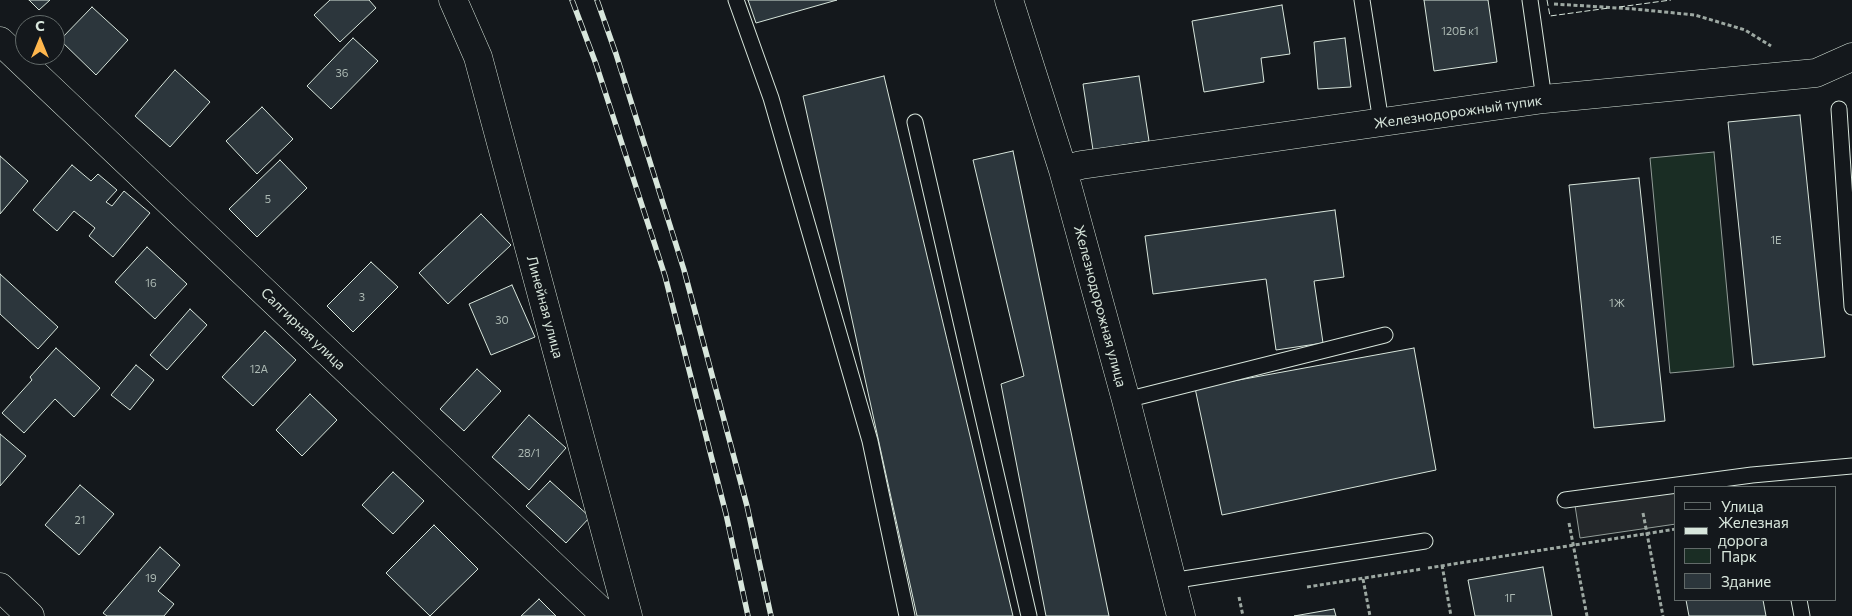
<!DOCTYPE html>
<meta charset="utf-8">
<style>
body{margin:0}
#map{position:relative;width:1852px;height:616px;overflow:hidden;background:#14181c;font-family:Commissioner,sans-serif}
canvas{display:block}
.legend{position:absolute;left:1674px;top:486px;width:162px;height:115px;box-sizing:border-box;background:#14181c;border:1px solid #626a69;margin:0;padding:6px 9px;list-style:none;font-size:15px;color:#d8e6dc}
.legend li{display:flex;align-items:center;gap:10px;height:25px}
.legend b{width:25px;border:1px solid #626a69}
.north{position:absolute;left:15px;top:15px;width:50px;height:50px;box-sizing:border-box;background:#14181c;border:1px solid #626a69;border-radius:50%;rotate:0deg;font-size:14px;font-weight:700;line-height:20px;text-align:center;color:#d8e6dc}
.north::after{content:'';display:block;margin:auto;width:18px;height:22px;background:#ffb74d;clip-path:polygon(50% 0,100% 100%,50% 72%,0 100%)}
</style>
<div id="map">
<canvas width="1852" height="616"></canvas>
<ul class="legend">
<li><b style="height:6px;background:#14181c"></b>Улица</li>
<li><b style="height:6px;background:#d8e6dc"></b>Железная дорога</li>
<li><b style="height:14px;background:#1a2d24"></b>Парк</li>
<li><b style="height:14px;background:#2c363c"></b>Здание</li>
</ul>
<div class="north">С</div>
</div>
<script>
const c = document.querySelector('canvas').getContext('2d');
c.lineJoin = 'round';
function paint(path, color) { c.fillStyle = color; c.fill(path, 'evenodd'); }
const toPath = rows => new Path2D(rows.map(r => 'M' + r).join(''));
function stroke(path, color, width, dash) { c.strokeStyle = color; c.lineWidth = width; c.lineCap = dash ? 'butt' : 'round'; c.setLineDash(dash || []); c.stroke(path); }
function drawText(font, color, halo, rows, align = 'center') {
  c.font = font + ' Commissioner,sans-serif'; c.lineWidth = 4; c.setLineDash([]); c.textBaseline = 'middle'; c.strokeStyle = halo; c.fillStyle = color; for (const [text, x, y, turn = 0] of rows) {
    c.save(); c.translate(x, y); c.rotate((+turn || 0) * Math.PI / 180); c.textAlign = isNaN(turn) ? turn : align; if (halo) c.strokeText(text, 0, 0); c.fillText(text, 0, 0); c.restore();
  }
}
const green = toPath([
 [1714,152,1734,367,1670,373,1650,158,1714,152]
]);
paint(green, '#1a2d24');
stroke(green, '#939e99', 1);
const parking = toPath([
 [1676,488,1676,524,1580,538,1574,499,1676,488]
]);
paint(parking, '#24282b');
stroke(parking, '#939e99', 1);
const building = toPath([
 [29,0,50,0,39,10,29,0],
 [330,0,369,0,376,8,340,42,314,15,330,0],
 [748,0,837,0,756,23,748,0],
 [1424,0,1488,0,1497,62,1434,71,1424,0],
 [1282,5,1290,54,1261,58,1264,82,1204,92,1192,21,1282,5],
 [92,7,128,40,96,75,60,40,92,7],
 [353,38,378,61,331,109,307,86,353,38],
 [1345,38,1351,87,1318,89,1314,42,1345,38],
 [175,70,210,102,170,147,135,116,175,70],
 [884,76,1013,616,917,616,803,96,884,76],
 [1139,76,1149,141,1093,150,1083,84,1139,76],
 [262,107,293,139,257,174,226,141,262,107],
 [1800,115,1825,357,1753,365,1728,122,1800,115],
 [1013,151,1109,616,1046,616,1001,384,1024,376,973,160,1013,151],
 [0,156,28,181,0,214,0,156],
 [280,160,307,188,257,237,229,209,280,160],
 [72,165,91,181,98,174,117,190,106,202,112,206,124,191,150,213,113,257,89,236,95,228,74,211,57,231,33,210,72,165],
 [1639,178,1665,421,1594,428,1569,185,1639,178],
 [1335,210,1344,277,1314,281,1323,343,1276,350,1266,279,1153,294,1145,236,1335,210],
 [481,214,511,245,448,304,419,273,481,214],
 [147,247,187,284,155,319,115,282,147,247],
 [371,262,398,287,353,332,327,306,371,262],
 [0,274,58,327,38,349,0,314,0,274],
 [512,285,535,337,491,355,469,304,512,285],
 [190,309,207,325,167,370,150,355,190,309],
 [265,331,296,360,253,406,222,377,265,331],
 [56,348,100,388,74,417,55,399,24,433,2,413,32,380,30,377,56,348],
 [1414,348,1436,470,1222,515,1195,388,1414,348],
 [136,365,154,380,130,410,111,395,136,365],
 [477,369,501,391,464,431,440,409,477,369],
 [310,394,337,420,302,456,276,430,310,394],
 [529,415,566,448,529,490,492,457,529,415],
 [0,434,26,456,0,486,0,434],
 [393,472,424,501,393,534,362,505,393,472],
 [550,481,590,517,566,543,526,506,550,481],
 [80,485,114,514,79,555,45,525,80,485],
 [434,525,478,569,430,616,386,573,434,525],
 [160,547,180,565,158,591,174,604,164,616,107,616,103,613,160,547],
 [1543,567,1552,616,1475,616,1468,580,1543,567],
 [539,599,556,616,521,616,539,599],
 [1686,600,1763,600,1766,616,1689,616,1686,600],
 [1334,609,1336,616,1294,616,1334,609]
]);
paint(building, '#2c363c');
stroke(building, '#d8e6dc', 1);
const lane = toPath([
 [736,0,771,98,870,441,907,616],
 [1362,0,1381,122],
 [1530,0,1544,99],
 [1839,109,1852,307],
 [915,122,1029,616],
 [1126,400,1385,335],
 [1565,500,1752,475,1852,466],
 [1171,581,1425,541],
 [1799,600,1802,616]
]);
const street = toPath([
 [453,0,478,57,628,616],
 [1009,0,1063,170,1126,400,1181,616],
 [0,41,606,616],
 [1063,170,1081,165,1544,99,1816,73,1852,57],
 [0,587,30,616]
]);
stroke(lane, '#d8e6dc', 17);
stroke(street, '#d8e6dc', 29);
stroke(toPath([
 [1554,4,1634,9,1695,15,1745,30,1771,46],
 [1643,513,1663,616],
 [1569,523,1587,616],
 [1442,565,1451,616],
 [1428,568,1676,529],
 [1363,579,1370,616],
 [1307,587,1422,569],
 [1239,597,1243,616]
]), '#9da8a2', 3, [4, 2.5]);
stroke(lane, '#14181c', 15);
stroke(street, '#14181c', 28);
const rail = toPath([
 [572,0,596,64,665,276,726,514,748,616],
 [597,0,616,54,684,270,747,506,771,616]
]);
stroke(rail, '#d8e6dc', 5.5);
stroke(rail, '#14181c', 4, [11]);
stroke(toPath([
 [1547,0,1550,16,1609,8],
 [1619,7,1671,0]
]), '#d8e6dc', 1, [6, 2.5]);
drawText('11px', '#adbab4', null, [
 ["120Б к1",1460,31],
 ["36",342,73],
 ["5",268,199],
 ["1Е",1776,240],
 ["16",151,283],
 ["3",362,297],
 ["1Ж",1617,303],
 ["30",502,320],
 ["12А",259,369],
 ["28/1",529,453],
 ["21",80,520],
 ["19",151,578],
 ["1Г",1510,598]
]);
drawText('14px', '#d8e6dc', '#14181c', [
 ["Железнодорожный тупик",1458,112,-8],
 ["Железнодорожная улица",1100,306,75],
 ["Линейная улица",545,307,75],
 ["Салгирная улица",303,329,44]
]);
</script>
